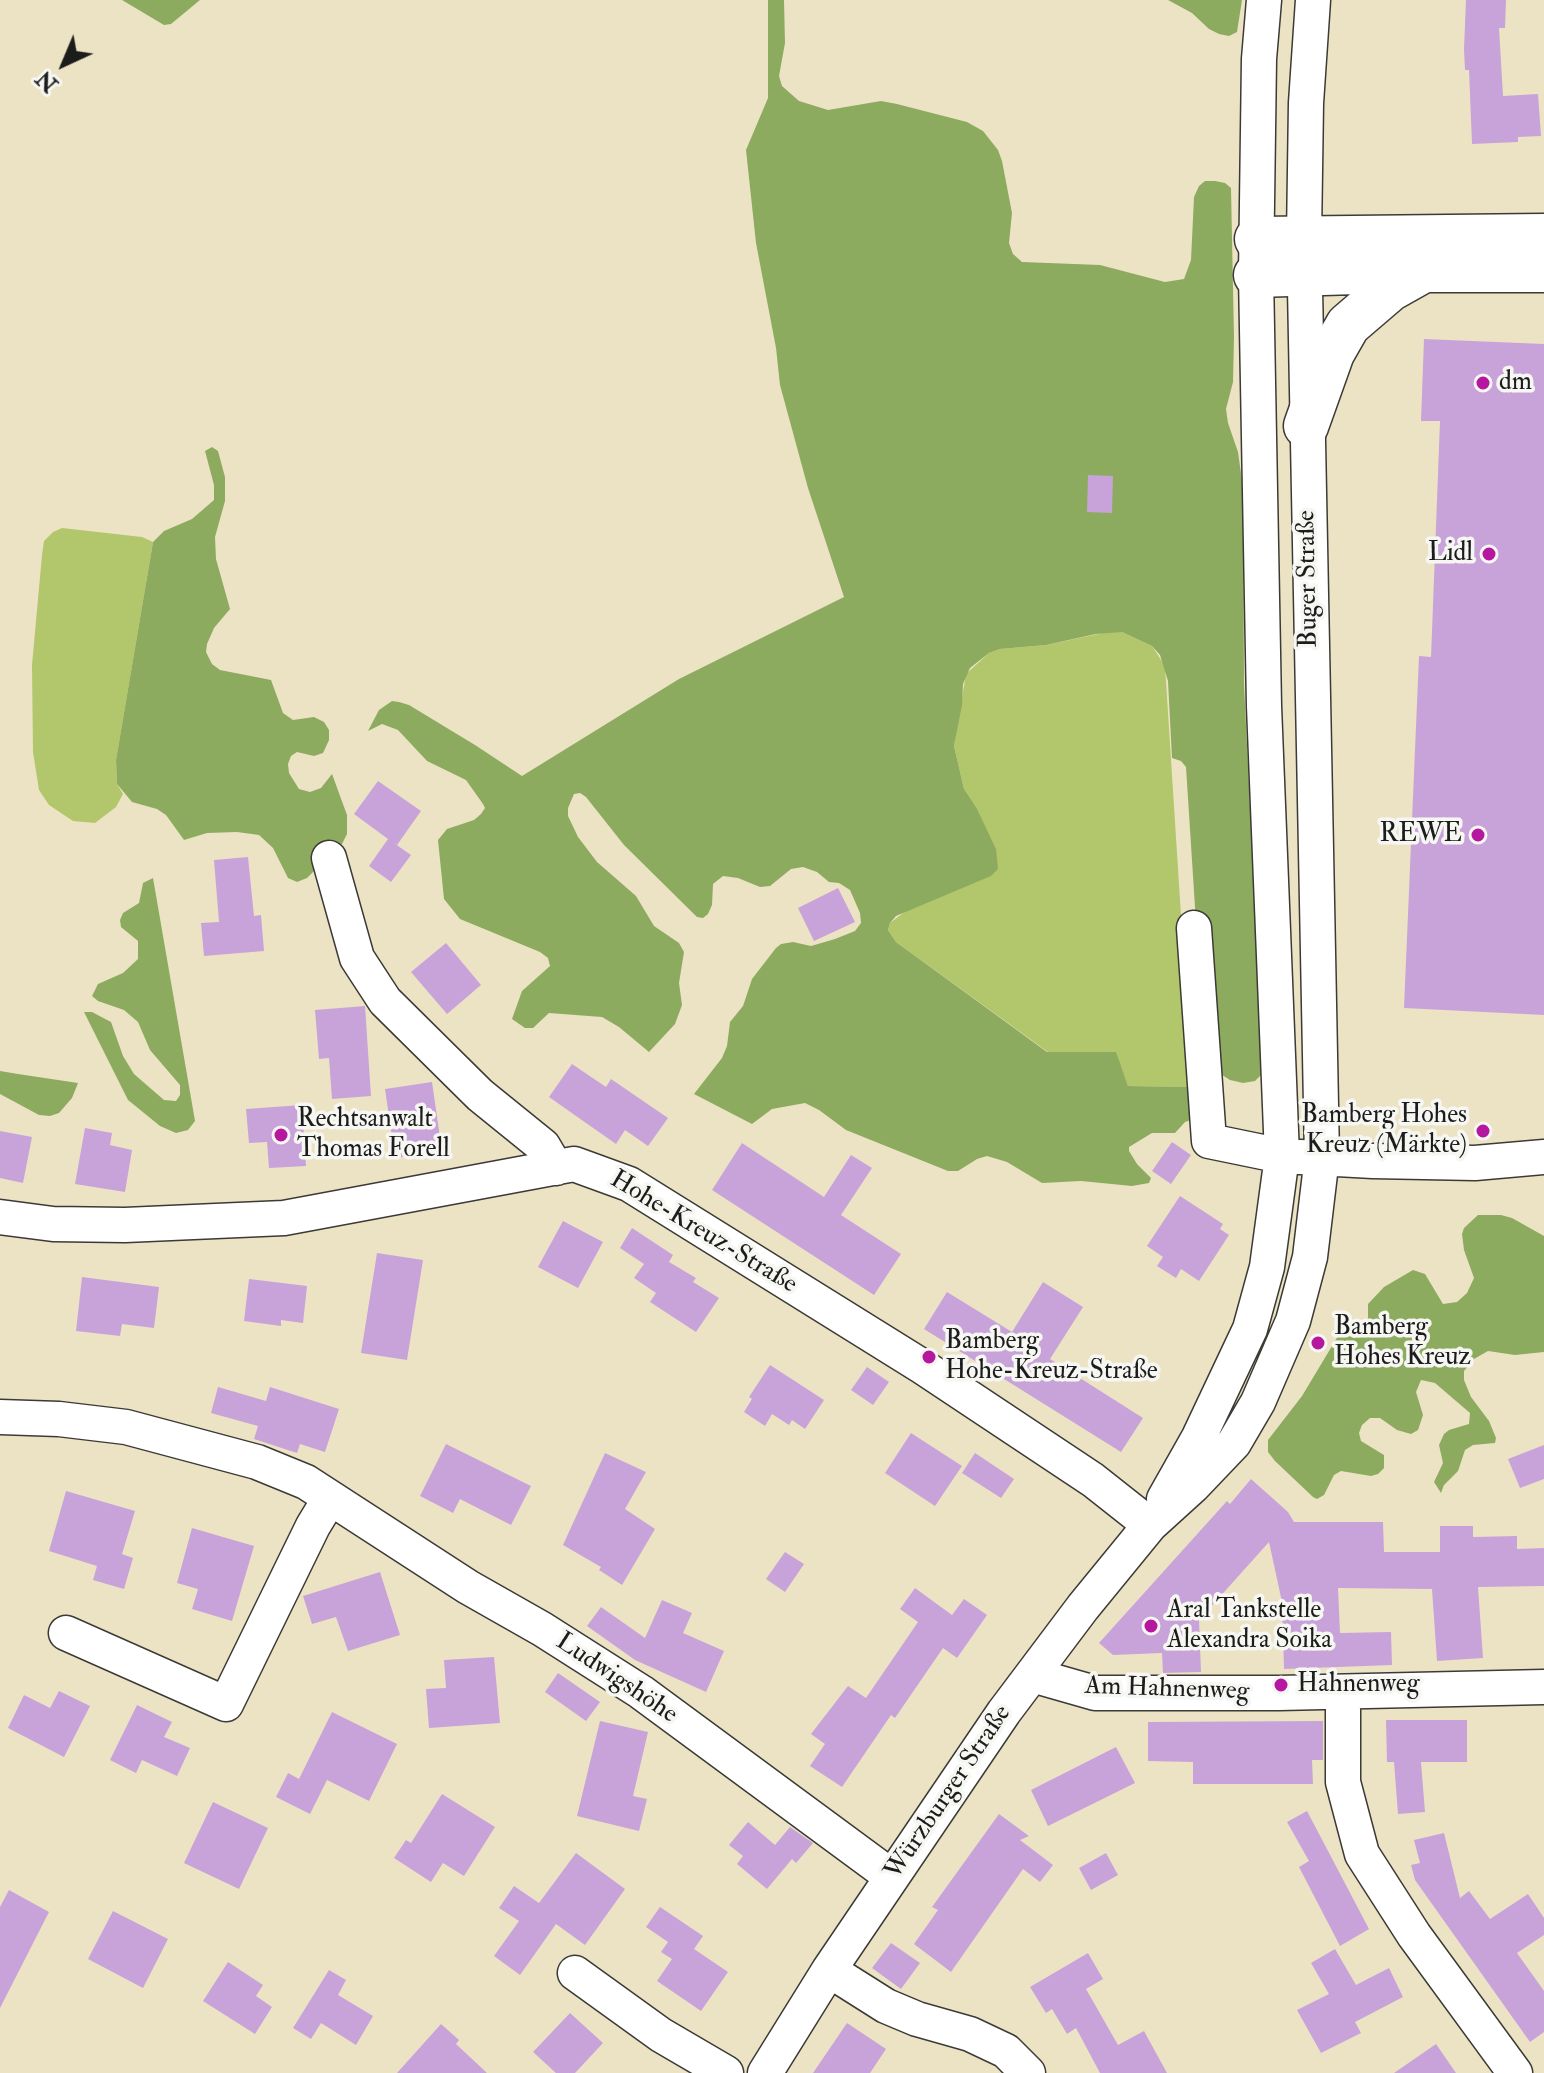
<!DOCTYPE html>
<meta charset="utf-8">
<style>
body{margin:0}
#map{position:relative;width:1544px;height:2073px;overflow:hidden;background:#ece3c5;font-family:"IM FELL Double Pica",serif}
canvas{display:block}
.north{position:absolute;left:24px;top:24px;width:80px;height:80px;-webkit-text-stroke:6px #f6f6f2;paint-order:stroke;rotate:224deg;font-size:22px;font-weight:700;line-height:32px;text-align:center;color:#1c1c1c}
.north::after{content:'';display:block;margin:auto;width:28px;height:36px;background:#1c1c1c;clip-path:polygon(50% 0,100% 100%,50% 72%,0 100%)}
</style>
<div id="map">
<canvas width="1544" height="2073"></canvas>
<div class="north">N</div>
</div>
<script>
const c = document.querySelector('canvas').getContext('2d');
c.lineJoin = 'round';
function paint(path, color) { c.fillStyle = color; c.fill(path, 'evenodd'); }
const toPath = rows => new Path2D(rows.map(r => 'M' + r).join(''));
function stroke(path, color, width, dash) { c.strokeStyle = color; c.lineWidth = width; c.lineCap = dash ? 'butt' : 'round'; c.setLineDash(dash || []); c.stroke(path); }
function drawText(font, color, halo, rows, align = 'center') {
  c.font = font + ' "IM FELL Double Pica",serif'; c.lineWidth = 7; c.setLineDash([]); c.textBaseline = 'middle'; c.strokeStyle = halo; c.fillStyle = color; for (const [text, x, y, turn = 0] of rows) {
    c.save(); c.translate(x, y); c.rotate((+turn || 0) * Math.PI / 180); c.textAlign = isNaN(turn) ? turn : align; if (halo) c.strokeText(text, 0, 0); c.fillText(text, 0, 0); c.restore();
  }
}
paint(toPath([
 [62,528,142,537,153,542,116,760,117,784,123,794,116,807,95,823,73,821,49,805,39,790,33,752,32,665,42,555,44,541,53,532],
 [1108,632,1122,632,1152,646,1165,666,1192,1087,1128,1086,1115,1052,1048,1052,896,942,888,930,890,923,906,911,990,876,979,815,964,789,954,746,966,674,989,653,1000,649,1046,645]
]), '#b2c66b');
paint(toPath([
 [122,0,200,0,171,24,164,25],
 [768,0,784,0,785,43,779,76,782,86,799,101,828,110,881,101,897,104,967,122,983,131,998,150,1002,161,1012,213,1009,243,1013,254,1022,262,1100,265,1165,282,1184,279,1191,260,1194,197,1199,186,1205,181,1215,181,1225,183,1231,188,1234,338,1233,382,1226,409,1228,423,1238,452,1243,488,1244,684,1263,1073,1255,1081,1243,1083,1230,1080,1216,1071,1204,1047,1186,767,1181,761,1172,758,1168,681,1160,655,1152,646,1122,632,1096,634,1046,645,1000,649,989,653,970,668,963,684,962,705,954,746,964,789,977,809,996,849,998,869,991,876,896,916,890,923,888,930,896,942,1047,1052,1116,1052,1128,1086,1192,1087,1194,1119,1185,1122,1175,1133,1152,1133,1129,1147,1129,1151,1137,1164,1151,1178,1149,1183,1132,1186,1081,1181,1042,1183,1007,1162,987,1156,977,1159,958,1171,948,1171,846,1130,819,1110,805,1103,772,1109,752,1124,694,1094,722,1058,727,1046,730,1022,743,1006,752,979,776,948,781,944,793,942,811,946,835,939,855,931,861,923,860,913,850,890,839,883,829,882,817,872,803,867,791,869,770,886,760,887,738,878,723,876,713,884,712,905,708,914,703,918,697,917,624,845,586,797,580,793,574,794,568,808,568,816,578,837,597,862,636,896,654,926,679,943,684,952,679,983,682,1005,675,1024,649,1052,619,1027,602,1017,549,1013,533,1028,525,1028,512,1019,522,991,550,966,548,958,540,952,460,919,444,899,438,840,447,829,474,820,481,814,485,808,483,804,466,780,427,761,398,730,382,724,368,731,379,710,392,701,399,702,409,705,475,745,522,776,679,679,844,597,808,488,780,385,776,348,756,243,746,150,768,98],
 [1168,0,1242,0,1237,32,1229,36,1219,34,1209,29,1192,13],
 [212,447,218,451,225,477,225,501,215,537,216,559,230,609,214,628,207,644,206,652,212,664,220,670,271,680,283,713,293,720,314,717,324,722,329,730,329,740,323,753,314,756,297,752,291,756,288,764,289,773,299,789,310,792,321,788,332,774,347,815,347,834,342,844,321,855,313,872,307,878,297,882,288,878,273,848,259,835,237,832,207,833,184,840,166,815,157,809,132,802,117,784,116,760,153,542,164,531,192,519,214,500,214,485,205,451],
 [153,878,195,1121,188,1130,176,1133,160,1126,128,1100,84,1012,92,1012,111,1022,123,1056,134,1074,164,1100,176,1101,180,1095,180,1085,150,1050,138,1022,124,1010,98,1001,92,996,98,984,123,973,138,959,138,941,121,927,120,920,123,913,139,903,143,883],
 [0,1071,18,1074,78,1083,72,1098,59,1113,50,1116,39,1115,0,1094],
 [1478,1215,1501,1215,1512,1218,1544,1236,1544,1352,1515,1355,1488,1351,1474,1359,1464,1371,1464,1380,1471,1397,1489,1421,1496,1438,1495,1443,1473,1445,1465,1450,1458,1471,1444,1485,1441,1493,1434,1482,1443,1463,1439,1445,1444,1434,1449,1430,1469,1424,1470,1413,1435,1383,1421,1380,1416,1392,1423,1415,1418,1430,1411,1434,1397,1430,1380,1418,1370,1418,1362,1425,1359,1433,1361,1441,1384,1455,1384,1468,1378,1474,1371,1476,1341,1471,1334,1475,1324,1495,1317,1499,1313,1497,1275,1461,1268,1452,1268,1440,1302,1396,1338,1336,1342,1333,1354,1338,1363,1337,1368,1323,1368,1304,1384,1287,1413,1270,1425,1274,1443,1304,1457,1302,1467,1293,1474,1278,1464,1250,1462,1234,1464,1228]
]), '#8dab5f');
paint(toPath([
 [1466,0,1506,0,1505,28,1499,28,1503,96,1538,94,1541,136,1518,137,1518,142,1472,144,1469,70,1465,70,1464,49],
 [1424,339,1544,344,1544,1015,1404,1008,1419,656,1431,657,1440,421,1421,421],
 [1088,475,1113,476,1112,513,1087,512],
 [378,781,421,811,397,845,391,841,411,855,391,882,369,866,388,839,354,814],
 [248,857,254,916,261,915,264,951,204,956,201,923,219,922,214,860],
 [838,888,855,922,814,941,798,908],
 [446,943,481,985,447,1014,411,972],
 [365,1006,371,1096,332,1099,329,1058,319,1059,315,1010],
 [572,1064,606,1087,611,1079,668,1118,648,1146,625,1130,616,1144,549,1097],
 [432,1082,442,1151,395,1158,385,1089],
 [302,1105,306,1166,269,1168,267,1142,249,1143,246,1109],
 [85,1128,112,1133,110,1145,132,1150,125,1192,75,1184],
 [0,1131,32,1137,23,1183,0,1178],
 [1172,1142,1191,1155,1171,1184,1152,1171],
 [742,1143,824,1197,851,1155,872,1168,841,1215,901,1254,874,1295,712,1190],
 [1180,1196,1223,1224,1220,1229,1229,1235,1199,1281,1181,1269,1176,1278,1157,1266,1163,1257,1147,1246],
 [563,1221,603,1242,578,1288,538,1267],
 [632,1228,673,1255,669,1262,696,1278,693,1282,719,1298,696,1332,650,1302,656,1293,634,1278,644,1264,620,1248],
 [377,1253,423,1260,407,1360,361,1353],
 [82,1277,159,1287,154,1328,122,1324,120,1336,76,1331],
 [249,1279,307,1286,303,1323,281,1320,281,1326,244,1321],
 [1043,1282,1083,1307,1050,1359,1143,1418,1121,1452,924,1329,947,1292,1012,1332],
 [770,1365,824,1400,805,1429,792,1420,789,1425,772,1414,765,1426,744,1412,752,1399,749,1397],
 [867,1367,889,1382,873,1405,851,1390],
 [218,1387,266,1401,270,1387,339,1409,325,1452,300,1444,297,1453,254,1439,258,1426,211,1413],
 [911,1433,962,1466,935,1506,885,1473],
 [446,1444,531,1486,511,1525,460,1499,453,1513,420,1496],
 [1544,1445,1544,1479,1520,1488,1508,1459],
 [605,1453,646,1472,625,1509,655,1529,622,1585,599,1570,601,1567,563,1545],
 [975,1453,1014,1479,1001,1498,962,1473],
 [1251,1479,1288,1512,1294,1522,1383,1522,1384,1552,1440,1552,1440,1526,1473,1526,1473,1537,1517,1536,1517,1549,1544,1548,1544,1586,1478,1587,1483,1658,1437,1661,1432,1589,1338,1588,1340,1633,1391,1632,1392,1665,1284,1669,1282,1602,1269,1542,1199,1620,1201,1672,1163,1673,1162,1653,1113,1655,1099,1643,1227,1501,1230,1504],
 [66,1491,135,1511,122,1554,133,1558,124,1589,93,1580,97,1566,49,1551],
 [192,1528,254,1546,232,1621,192,1609,198,1589,177,1583],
 [785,1552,804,1564,785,1592,766,1579],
 [380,1572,400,1635,348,1651,336,1617,312,1624,303,1596],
 [915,1588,952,1615,964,1599,987,1615,957,1658,943,1648,895,1718,891,1715,842,1787,810,1766,825,1744,811,1734,848,1686,866,1698,918,1622,900,1609],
 [662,1600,692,1613,683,1633,724,1651,706,1692,635,1660,587,1626,601,1607,645,1638],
 [494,1657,500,1723,429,1728,426,1689,446,1688,444,1660],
 [558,1673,600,1702,586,1721,545,1692],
 [59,1691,90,1706,64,1757,8,1728,24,1695,50,1708],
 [137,1705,172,1722,164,1737,190,1748,177,1776,142,1760,136,1773,110,1760],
 [332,1712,397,1744,369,1801,327,1780,310,1814,276,1797,288,1773,299,1779],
 [1386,1720,1467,1720,1467,1762,1421,1762,1425,1812,1398,1814,1394,1762,1387,1762],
 [600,1721,648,1732,633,1796,647,1799,639,1831,577,1816],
 [1323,1721,1323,1760,1312,1760,1313,1784,1193,1784,1193,1762,1148,1761,1148,1722],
 [1116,1747,1135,1783,1048,1826,1031,1790],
 [442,1794,495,1827,464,1876,443,1863,431,1882,394,1858,406,1840,411,1843],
 [213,1802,268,1828,239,1889,184,1863],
 [1307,1811,1369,1929,1340,1946,1299,1867,1309,1861,1287,1822],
 [999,1814,1029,1836,1020,1840,1053,1865,1040,1882,1023,1869,951,1972,914,1944,938,1910,932,1907],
 [748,1822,775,1845,790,1827,813,1843,796,1863,792,1859,767,1889,737,1864,743,1856,729,1845],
 [1444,1833,1460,1898,1469,1891,1490,1919,1528,1894,1544,1918,1544,1935,1517,1953,1544,1991,1544,2032,1530,2042,1415,1880,1411,1865,1420,1863,1414,1840],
 [576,1853,625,1889,585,1945,556,1924,520,1975,494,1956,519,1921,499,1908,514,1886,539,1903],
 [1106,1853,1118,1875,1091,1890,1079,1868],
 [9,1890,49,1912,0,2008,0,1907],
 [660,1907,703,1936,694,1949,728,1972,701,2011,657,1981,672,1959,661,1952,668,1942,646,1927],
 [113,1911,168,1939,143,1988,88,1959],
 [891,1943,920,1963,901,1989,872,1968],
 [1335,1949,1356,1985,1389,1968,1403,1997,1355,2022,1361,2033,1321,2053,1297,2010,1329,1994,1311,1963],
 [1088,1953,1103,1979,1086,1989,1118,2045,1144,2031,1167,2073,1100,2073,1076,2028,1067,2034,1052,2009,1046,2013,1030,1987],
 [228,1962,263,1985,256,1996,272,2007,255,2034,203,2001],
 [329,1970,346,1980,338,1995,373,2016,356,2045,321,2023,311,2039,293,2028],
 [570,2013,603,2043,575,2073,556,2073,533,2052],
 [847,2023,886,2049,870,2073,813,2073],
 [441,2024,459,2040,456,2044,487,2073,397,2073],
 [1436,2044,1456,2073,1394,2073]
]), '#c8a3da');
const minor = toPath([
 [329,858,357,958,385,1001,480,1095,543,1146,556,1168],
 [1194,928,1209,1141,1282,1156,1373,1161,1475,1163,1544,1157],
 [0,1217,53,1224,125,1225,284,1218,574,1164,629,1184,923,1367,1093,1480,1150,1525],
 [0,1417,59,1419,126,1427,257,1462,306,1482,468,1587,542,1629,641,1692,892,1877],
 [1164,1499,1199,1437,1250,1329,1267,1267,1282,1156,1264,706,1256,275,1259,59,1264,0],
 [66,1633,226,1704,313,1526,330,1498],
 [1032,1675,1095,1693,1279,1693,1544,1687],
 [1343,1693,1343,1782,1362,1854,1414,1935,1515,2073],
 [829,1970,886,2006,917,2019,970,2034,1006,2051,1028,2073],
 [575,1973,661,2035,726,2073],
 [765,2073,829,1970,1004,1712,1083,1607,1150,1525,1193,1486,1234,1443,1258,1402,1293,1321,1310,1257,1322,1157,1304,237,1306,103,1313,0]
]);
const major = toPath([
 [1257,239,1544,236],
 [1256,275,1424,270,1544,270],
 [1306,426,1332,353,1348,325,1390,289,1422,271]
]);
stroke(minor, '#3b3a35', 37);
stroke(major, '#3b3a35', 47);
stroke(minor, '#fff', 34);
stroke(major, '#fff', 44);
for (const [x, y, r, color] of [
 [1483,383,8,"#b5179e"],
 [1489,554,8,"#b5179e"],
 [1478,835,8,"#b5179e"],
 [1483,1131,8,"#b5179e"],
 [281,1135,8,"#b5179e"],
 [1318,1343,8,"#b5179e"],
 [929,1357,8,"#b5179e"],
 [1151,1626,8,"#b5179e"],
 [1281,1685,8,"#b5179e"]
]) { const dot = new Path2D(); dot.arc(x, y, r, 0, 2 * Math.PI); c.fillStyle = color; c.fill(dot); stroke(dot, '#f6f6f2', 3); }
drawText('26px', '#1c1c1c', '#f6f6f2', [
 ["dm",1499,383],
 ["Lidl",1473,554,"right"],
 ["REWE",1462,835,"right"],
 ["Bamberg Hohes",1467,1116,"right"],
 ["Kreuz (Märkte)",1467,1146,"right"],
 ["Rechtsanwalt",297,1120],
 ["Thomas Forell",297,1150],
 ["Bamberg",1334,1328],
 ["Hohes Kreuz",1334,1358],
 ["Bamberg",945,1342],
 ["Hohe-Kreuz-Straße",945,1372],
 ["Aral Tankstelle",1167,1611],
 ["Alexandra Soika",1167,1641],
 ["Hahnenweg",1297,1685]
], 'left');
drawText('26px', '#1c1c1c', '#f6f6f2', [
 ["Buger Straße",1309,579,-91],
 ["Hohe-Kreuz-Straße",703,1233,31],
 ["Ludwigshöhe",616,1679,34],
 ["Am Hahnenweg",1167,1690,2],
 ["Würzburger Straße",949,1793,-56]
]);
</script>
